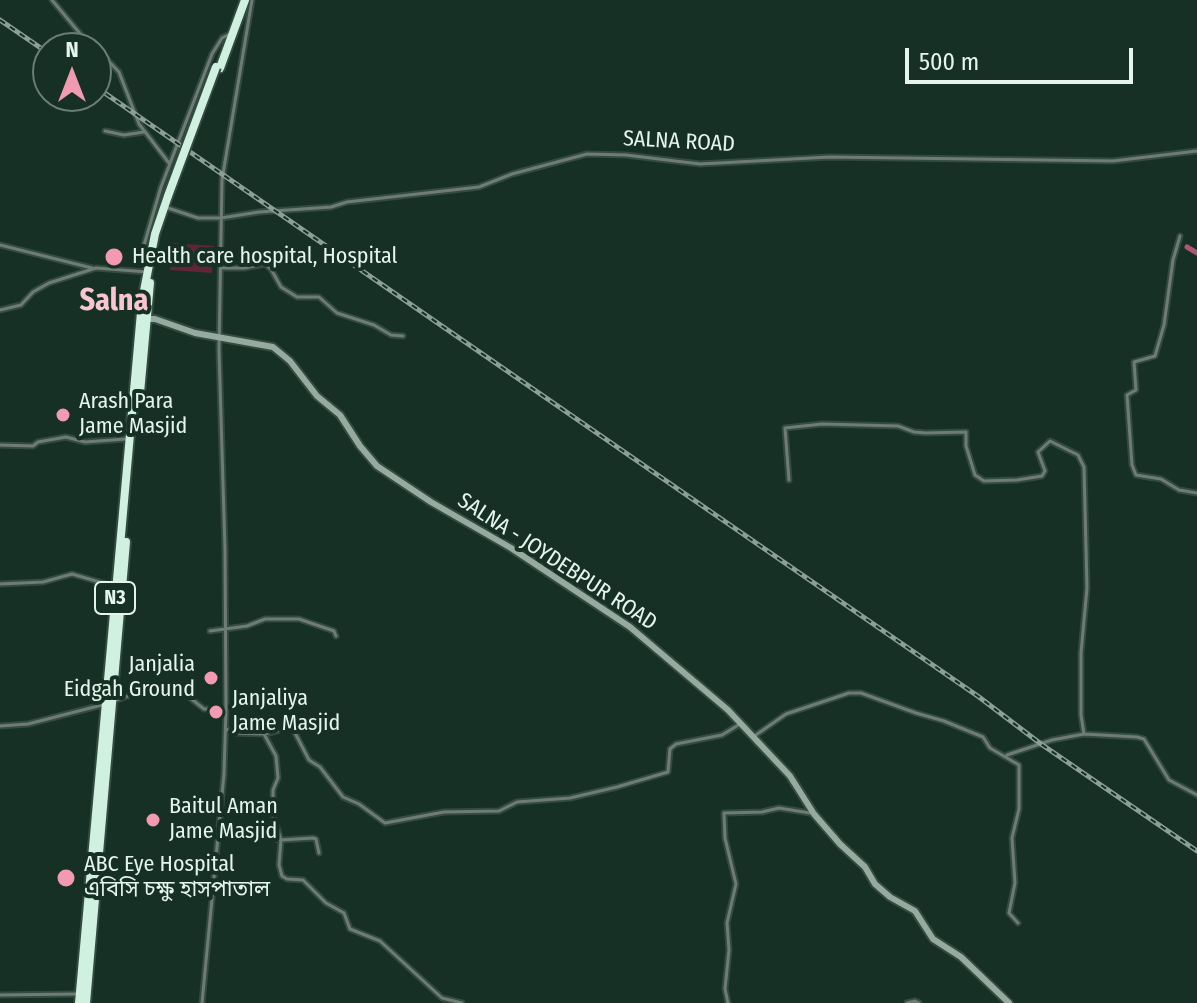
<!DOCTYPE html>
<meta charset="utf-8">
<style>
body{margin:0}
#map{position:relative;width:1197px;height:1003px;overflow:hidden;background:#163025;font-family:"Fira Sans Condensed",sans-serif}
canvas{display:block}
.north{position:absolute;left:32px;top:32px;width:80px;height:80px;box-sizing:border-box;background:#163025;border:2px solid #697e75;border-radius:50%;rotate:0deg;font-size:22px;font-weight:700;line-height:32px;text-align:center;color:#e5f4ec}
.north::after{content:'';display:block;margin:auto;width:28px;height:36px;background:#f19ab1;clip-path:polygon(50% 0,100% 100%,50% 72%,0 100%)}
.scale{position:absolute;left:905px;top:48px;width:228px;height:36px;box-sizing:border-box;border:4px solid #e5f4ec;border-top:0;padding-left:10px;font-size:24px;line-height:28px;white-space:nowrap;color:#e5f4ec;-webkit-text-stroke:6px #163025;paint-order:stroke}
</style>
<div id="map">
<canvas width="1197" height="1003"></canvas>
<div class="north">N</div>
<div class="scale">500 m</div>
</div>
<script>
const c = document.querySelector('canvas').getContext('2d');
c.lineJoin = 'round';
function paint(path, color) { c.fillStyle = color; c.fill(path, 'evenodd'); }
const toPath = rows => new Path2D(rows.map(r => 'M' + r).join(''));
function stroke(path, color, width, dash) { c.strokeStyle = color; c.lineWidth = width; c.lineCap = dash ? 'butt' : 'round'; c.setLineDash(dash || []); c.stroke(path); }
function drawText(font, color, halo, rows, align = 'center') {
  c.font = font + ' "Fira Sans Condensed","Noto Sans Bengali",sans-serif'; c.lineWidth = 8; c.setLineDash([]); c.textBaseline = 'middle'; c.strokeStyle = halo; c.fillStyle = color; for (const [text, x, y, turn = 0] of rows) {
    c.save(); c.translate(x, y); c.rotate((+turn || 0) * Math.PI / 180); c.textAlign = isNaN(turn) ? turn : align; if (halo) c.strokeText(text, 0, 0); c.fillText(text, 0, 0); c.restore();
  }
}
paint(toPath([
 [172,243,214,246,212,273,170,270]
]), '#622538');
stroke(toPath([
 [1187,247,1197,253]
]), '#af5570', 5);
const street = toPath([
 [52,0,87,42,95,47],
 [96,48,119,72,139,124,169,163],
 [105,131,124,135,144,132],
 [168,208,198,218,221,218,259,212,331,207,347,202,479,187,512,174,587,154,626,155,700,164,830,157,1113,161,1197,151],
 [1180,236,1173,260,1164,325,1155,356,1134,362,1136,390,1127,395,1132,465,1136,475,1161,479,1179,490,1197,493],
 [0,245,92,268],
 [149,263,142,261,142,252,161,187,212,54,222,38,228,35],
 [221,268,244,268,265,264,271,269,281,287,297,297,319,297,337,313,374,325,391,335,403,336],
 [0,310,21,305,33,292,49,283,96,268,147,272],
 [0,445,33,446,38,442,66,437,85,442,126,439],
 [789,480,785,428,822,424,898,426,914,432,926,433,966,432,966,446,975,475,984,481,1017,480,1042,476,1045,471,1038,452,1050,441,1078,455,1084,467,1087,588,1081,653,1081,715,1084,734],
 [0,584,43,582,72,574,113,586],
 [210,631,247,626,265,619,299,619,334,631,336,636],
 [113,701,140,692,167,691,189,697,204,709,226,709],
 [0,726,28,724,102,705],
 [226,729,233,733,264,734,276,756,278,778,273,790,273,815,281,840,279,865,282,876,287,879,303,880,326,903,344,913,350,929,380,941,442,998,462,1003],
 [264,734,292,727,309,760,320,767,343,797,359,804,385,823,444,812,499,811,517,802,570,798,617,787,668,772,670,749,676,744,722,735,740,724],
 [753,737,786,714,849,693,861,693,916,713,944,721,983,737,990,748,1019,765,1019,809,1012,838,1015,883,1009,913,1018,923],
 [1007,755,1052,740,1084,734,1137,737,1144,739,1169,780,1197,795],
 [220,829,281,840,313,838,316,839,319,853],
 [0,995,76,994],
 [202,1003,224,774,226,709,225,550,219,350,222,180,252,0],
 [728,1003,725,989,729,950,727,923,736,884,725,838,724,813,762,812,779,808,810,813],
 [907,1003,915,1001,919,1003]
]);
const secondary = toPath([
 [147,319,155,319,195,333,273,347,290,361,317,396,340,415,360,446,377,466,431,502,511,548,630,627,728,710,790,776,814,814,840,844,865,867,875,884,890,897,915,911,933,939,961,957,1009,1003]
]);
const highway = toPath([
 [220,68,245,0],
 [140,393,150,283],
 [79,1003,142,301,155,234,168,196],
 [86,1003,126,542]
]);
stroke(street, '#334b41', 7);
stroke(secondary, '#334b41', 10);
stroke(highway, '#334b41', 12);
stroke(street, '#6f7c75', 3);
stroke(secondary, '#97aaa0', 6);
stroke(highway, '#d0f0e0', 8);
const rail = toPath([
 [0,20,48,53],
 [96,87,979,697,1041,744,1197,851]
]);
stroke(rail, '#8b9f96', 5);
stroke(rail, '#163025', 2, [6]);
const highwayBridge = toPath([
 [168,196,216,67]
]);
stroke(highwayBridge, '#334b41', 12, []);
stroke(highwayBridge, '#d0f0e0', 8);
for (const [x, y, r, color] of [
 [114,257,10,"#f19ab1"],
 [63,415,8,"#f19ab1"],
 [211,678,8,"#f19ab1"],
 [216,712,8,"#f19ab1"],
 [153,820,8,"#f19ab1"],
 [66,878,10,"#f19ab1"]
]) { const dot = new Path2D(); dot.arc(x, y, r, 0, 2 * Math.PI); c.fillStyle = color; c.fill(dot); stroke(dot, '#163025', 3); }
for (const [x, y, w] of [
 [115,598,40]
]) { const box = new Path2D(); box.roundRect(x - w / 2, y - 16, w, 32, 6); c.fillStyle = '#163025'; c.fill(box); stroke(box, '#e5f4ec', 2); }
drawText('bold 20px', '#e5f4ec', null, [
 ["N3",115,598]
]);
drawText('22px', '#e5f4ec', '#163025', [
 ["SALNA ROAD",679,142,3],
 ["SALNA - JOYDEBPUR ROAD",557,562,33]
]);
drawText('22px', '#e5f4ec', '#163025', [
 ["Health care hospital, Hospital",132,257],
 ["Arash Para",79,402],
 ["Jame Masjid",79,427],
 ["Janjalia",195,665,"right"],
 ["Eidgah Ground",195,690,"right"],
 ["Janjaliya",232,699],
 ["Jame Masjid",232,724],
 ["Baitul Aman",169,807],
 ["Jame Masjid",169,832],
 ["ABC Eye Hospital",84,865],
 ["এবিসি চক্ষু হাসপাতাল",84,890]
], 'left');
drawText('bold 30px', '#f8c5d1', '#163025', [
 ["Salna",114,302]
]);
</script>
